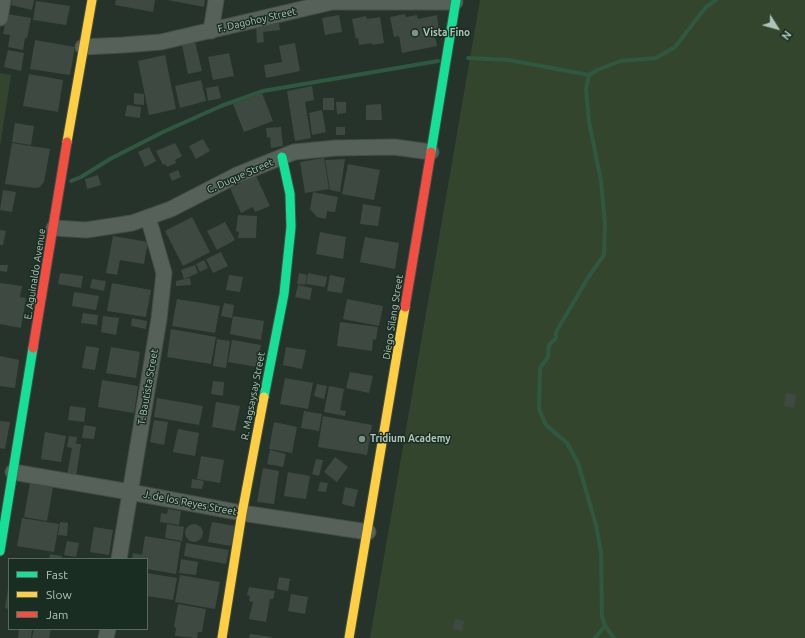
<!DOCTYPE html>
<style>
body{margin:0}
#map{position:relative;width:805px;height:638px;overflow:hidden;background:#26332b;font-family:Ubuntu,sans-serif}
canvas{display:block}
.legend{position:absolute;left:8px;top:558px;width:140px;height:72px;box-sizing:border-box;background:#1a2d22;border:1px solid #566a5e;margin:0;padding:5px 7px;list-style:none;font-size:12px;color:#afc5b9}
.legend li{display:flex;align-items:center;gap:8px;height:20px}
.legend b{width:20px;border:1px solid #566a5e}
.north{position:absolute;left:757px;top:8px;width:40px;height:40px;-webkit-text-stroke:3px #1a2d22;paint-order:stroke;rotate:127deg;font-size:11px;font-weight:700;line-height:16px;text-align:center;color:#afc5b9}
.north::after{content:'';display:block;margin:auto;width:14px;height:18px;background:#afc5b9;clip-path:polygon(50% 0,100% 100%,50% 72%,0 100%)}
</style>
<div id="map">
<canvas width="805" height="638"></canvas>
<ul class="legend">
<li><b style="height:5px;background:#16e098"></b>Fast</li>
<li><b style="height:5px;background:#ffcf43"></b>Slow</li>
<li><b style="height:5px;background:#f24e42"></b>Jam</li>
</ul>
<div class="north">N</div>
</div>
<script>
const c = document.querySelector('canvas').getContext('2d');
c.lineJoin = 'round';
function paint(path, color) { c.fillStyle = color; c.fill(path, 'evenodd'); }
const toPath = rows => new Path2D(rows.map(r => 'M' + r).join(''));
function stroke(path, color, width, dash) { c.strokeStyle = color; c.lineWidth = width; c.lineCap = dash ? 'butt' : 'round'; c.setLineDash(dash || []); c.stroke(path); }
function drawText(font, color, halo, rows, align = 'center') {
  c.font = font + ' Ubuntu,sans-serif'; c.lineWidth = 3; c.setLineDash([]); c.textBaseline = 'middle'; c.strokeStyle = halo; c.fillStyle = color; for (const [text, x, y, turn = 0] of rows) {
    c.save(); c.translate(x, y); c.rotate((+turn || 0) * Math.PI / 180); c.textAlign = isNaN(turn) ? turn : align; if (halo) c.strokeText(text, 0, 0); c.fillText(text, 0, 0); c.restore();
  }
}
paint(toPath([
 [480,0,805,0,805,638,370,638],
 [0,73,11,75,0,147]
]), '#34452e');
stroke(toPath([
 [468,58,509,60,589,75],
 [71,181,81,177,110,159,163,132,221,106,263,91,438,61],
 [595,638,605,626],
 [614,638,605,626,602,616,601,552,596,525,578,463,567,443,546,425,539,409,540,368,548,357,549,345,556,338,556,332,589,276,604,255,605,224,601,181,589,122,586,89,589,75,597,70,621,61,656,58,675,47,706,7,716,0]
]), '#30573f', 4);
paint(toPath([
 [12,0,34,0,32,10,11,5],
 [116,0,155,0,153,12,115,5],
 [168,0,205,0,204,7],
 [36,1,70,6,66,25,33,20],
 [7,14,31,18,27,38,25,38,23,50,8,47,10,35,3,34],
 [405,14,406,17,417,15,418,19,437,15,439,30,437,30,438,36,435,36,437,46,402,53,399,36,394,37,390,17],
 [339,15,342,32,325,35,322,18],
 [366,16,367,19,380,17,384,43,372,45,372,43,359,45,358,38,356,39,352,19],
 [279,23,280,30,263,32,264,42,257,43,256,27,262,27,262,25],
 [35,40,75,47,70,75,30,69],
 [195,42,202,71,188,74,182,45],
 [295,43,300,71,266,78,264,65,282,62,279,46],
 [8,50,24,53,21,71,4,67],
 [229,53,234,76,213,80,208,57],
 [165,55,176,109,149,115,138,61],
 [29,74,63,80,58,112,23,106],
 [201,80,206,101,180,108,175,86],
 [218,86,221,98,208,101,206,88],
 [312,86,314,100,305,102,311,138,295,141,287,91],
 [134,93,144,94,144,105,134,104],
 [262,93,273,121,244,132,233,104],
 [323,98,334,98,334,110,323,110],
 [336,102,346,102,346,113,337,114],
 [381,104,382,120,366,120,366,105],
 [127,105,141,107,140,118,125,116],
 [322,110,326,132,312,135,309,113],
 [15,123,34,126,31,145,12,142],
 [281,127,283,146,271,148,270,137,267,138,266,128],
 [336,127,345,127,345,135,336,135],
 [203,139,210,151,196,159,189,146],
 [12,143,50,149,44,182,40,187,35,188,5,184],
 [175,143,182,156,175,160,176,163,167,167,165,164,163,165,156,151],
 [149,147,156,161,145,167,138,152],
 [324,158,329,189,305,193,300,162],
 [345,159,340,192,330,190,325,160],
 [348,164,380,170,374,200,342,194],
 [178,170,181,177,172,181,169,174],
 [98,175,101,185,87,189,85,179],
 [256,176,270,206,255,212,253,207,241,213,230,188],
 [3,190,16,192,12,212,0,210],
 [313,192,338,197,335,212,327,211,326,219,317,217,310,209],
 [363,204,381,207,378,226,360,224],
 [238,215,257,216,256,238,238,238,239,232,236,231],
 [192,217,210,252,183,266,165,231],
 [225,222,235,240,217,250,207,231],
 [0,230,6,231,3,245,0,245],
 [320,232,346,237,343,259,316,254],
 [113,236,148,242,144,264,120,260,117,275,106,273],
 [365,237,399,243,395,269,360,262],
 [221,252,228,266,213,273,206,259],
 [204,260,208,268,200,272,196,264],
 [0,265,8,265,7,272,0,271],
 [195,265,198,273,184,279,181,270],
 [60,273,83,276,81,288,58,284],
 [299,273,307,275,305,285,297,284],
 [308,273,327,277,325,287,306,284],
 [229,275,243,277,240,292,226,290],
 [330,275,345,278,342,293,327,291],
 [190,278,191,285,176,286,176,281],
 [92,279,106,281,104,291,90,288],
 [0,283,22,286,20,297,26,298,21,328,0,324],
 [112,283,151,290,146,317,107,311],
 [298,285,312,288,310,300,295,297],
 [74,292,99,296,96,310,72,306],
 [177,299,220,306,215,333,172,326],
 [347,299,383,306,379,326,343,319],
 [224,303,234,305,232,318,221,316],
 [83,313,98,315,97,325,81,323],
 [103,316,119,318,116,335,101,332],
 [233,316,264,321,261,340,230,334],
 [132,318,147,321,146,329,131,326],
 [340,322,378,327,376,340,373,339,372,351,337,346],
 [171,329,216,337,211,364,167,357],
 [217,339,230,341,226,368,213,366],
 [232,340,261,345,257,367,228,362],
 [86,346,99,348,95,370,82,368],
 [111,347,140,352,136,378,106,373],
 [286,347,306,350,302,369,283,365],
 [0,356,19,360,15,388,0,386],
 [350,372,373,376,369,393,346,388],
 [285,378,313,383,308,409,280,404],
 [102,380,138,386,134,413,98,407],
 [213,381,224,382,223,396,211,394],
 [317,384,327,386,324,399,314,396],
 [329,386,344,389,340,410,346,411,345,416,324,412],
 [786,393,796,395,794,408,784,406],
 [157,398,203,406,199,425,154,417],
 [216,402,240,406,235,431,212,427],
 [70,406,86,408,84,422,68,420],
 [304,411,322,414,319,431,301,428],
 [323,416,372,425,367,455,318,447],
 [154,420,168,422,164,445,150,442],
 [0,421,10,422,5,449,0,448],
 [274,422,297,427,292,453,269,449],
 [84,425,96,427,94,439,82,438],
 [178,429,199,433,195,456,173,452],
 [45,432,66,436,61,462,41,459],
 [69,436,77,437,76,444,81,444,76,477,67,475,72,448,67,447],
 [270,450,286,454,283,467,267,464],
 [201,456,224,460,220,483,197,479],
 [335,457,348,467,337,482,324,472],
 [316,459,323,460,319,476,312,474],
 [263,468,279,471,274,504,257,502],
 [288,472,310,476,306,499,284,496],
 [192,479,204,481,202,489,191,488],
 [320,482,328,483,326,492,318,491],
 [30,483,53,487,47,521,24,517],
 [345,487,358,490,354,507,342,504],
 [168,509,181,511,179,525,160,522,161,513,167,514],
 [22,518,59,524,54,552,17,546],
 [60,522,68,523,67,536,58,535],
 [212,522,235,526,231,546,208,542],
 '185 533a9 9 0 1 1 18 0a9 9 0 1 1-18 0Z',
 [167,524,184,527,182,541,165,538],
 [94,527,113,530,109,555,90,552],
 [145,536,181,542,176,574,147,569,147,559,132,559,133,553,142,555],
 [67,541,79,543,76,557,64,555],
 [186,543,229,550,226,564,184,556],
 [50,554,62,556,62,559,49,559],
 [181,559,198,562,196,575,179,573],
 [147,573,177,578,173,600,147,596],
 [180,575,220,582,215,609,175,602],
 [279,577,290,579,288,591,277,589],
 [249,587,275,591,273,599,270,599,266,622,249,619,253,602,249,601,250,596,247,595],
 [8,589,9,589,9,609,5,608],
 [291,594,308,597,305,614,288,611],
 [178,604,206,609,202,632,198,632,197,638,175,636,176,628,174,627],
 [455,619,464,621,462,631,453,629],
 [19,629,32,629,31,638,18,638],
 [34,629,51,629,49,638,32,638],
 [250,634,272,637,272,638,249,638]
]), '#3e4942');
const street = toPath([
 [0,18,3,0],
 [211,31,216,0],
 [83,47,123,45,161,42,332,2,455,2],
 [54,228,86,230,132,223,171,209,237,175,294,152,336,148,394,147,431,152],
 [13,472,130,492,242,513,368,532],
 [119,559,159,319,164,273,148,217],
 [106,638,108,629]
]);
const fast = toPath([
 [431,152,456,0],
 [264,397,284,294,291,227,290,194,282,157],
 [0,551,33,348]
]);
const slow = toPath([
 [67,142,92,0],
 [222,638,242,513,264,397],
 [349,638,405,307]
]);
const jam = toPath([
 [405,307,431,152],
 [33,348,67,142]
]);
stroke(street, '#444e48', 17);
stroke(fast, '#444e48', 11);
stroke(slow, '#444e48', 11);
stroke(jam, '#444e48', 11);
stroke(street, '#56615a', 15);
stroke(fast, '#16e098', 9);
stroke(slow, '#ffcf43', 9);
stroke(jam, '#f24e42', 9);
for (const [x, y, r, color] of [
 [415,33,4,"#7f9287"],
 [362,439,4,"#7f9287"]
]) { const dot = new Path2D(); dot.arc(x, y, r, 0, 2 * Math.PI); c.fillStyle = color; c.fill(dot); stroke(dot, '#1a2d22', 1.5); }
drawText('10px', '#afc5b9', '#1a2d22', [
 ["F. Dagohoy Street",257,20,-13],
 ["C. Duque Street",240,176,-24],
 ["E. Aguinaldo Avenue",35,274,-81],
 ["Diego Silang Street",393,317,-81],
 ["T. Bautista Street",148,387,-80],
 ["R. Magsaysay Street",253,396,-79],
 ["J. de los Reyes Street",190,503,11]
]);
drawText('bold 10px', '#afc5b9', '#1a2d22', [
 ["Vista Fino",423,33],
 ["Tridium Academy",370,439]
], 'left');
</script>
